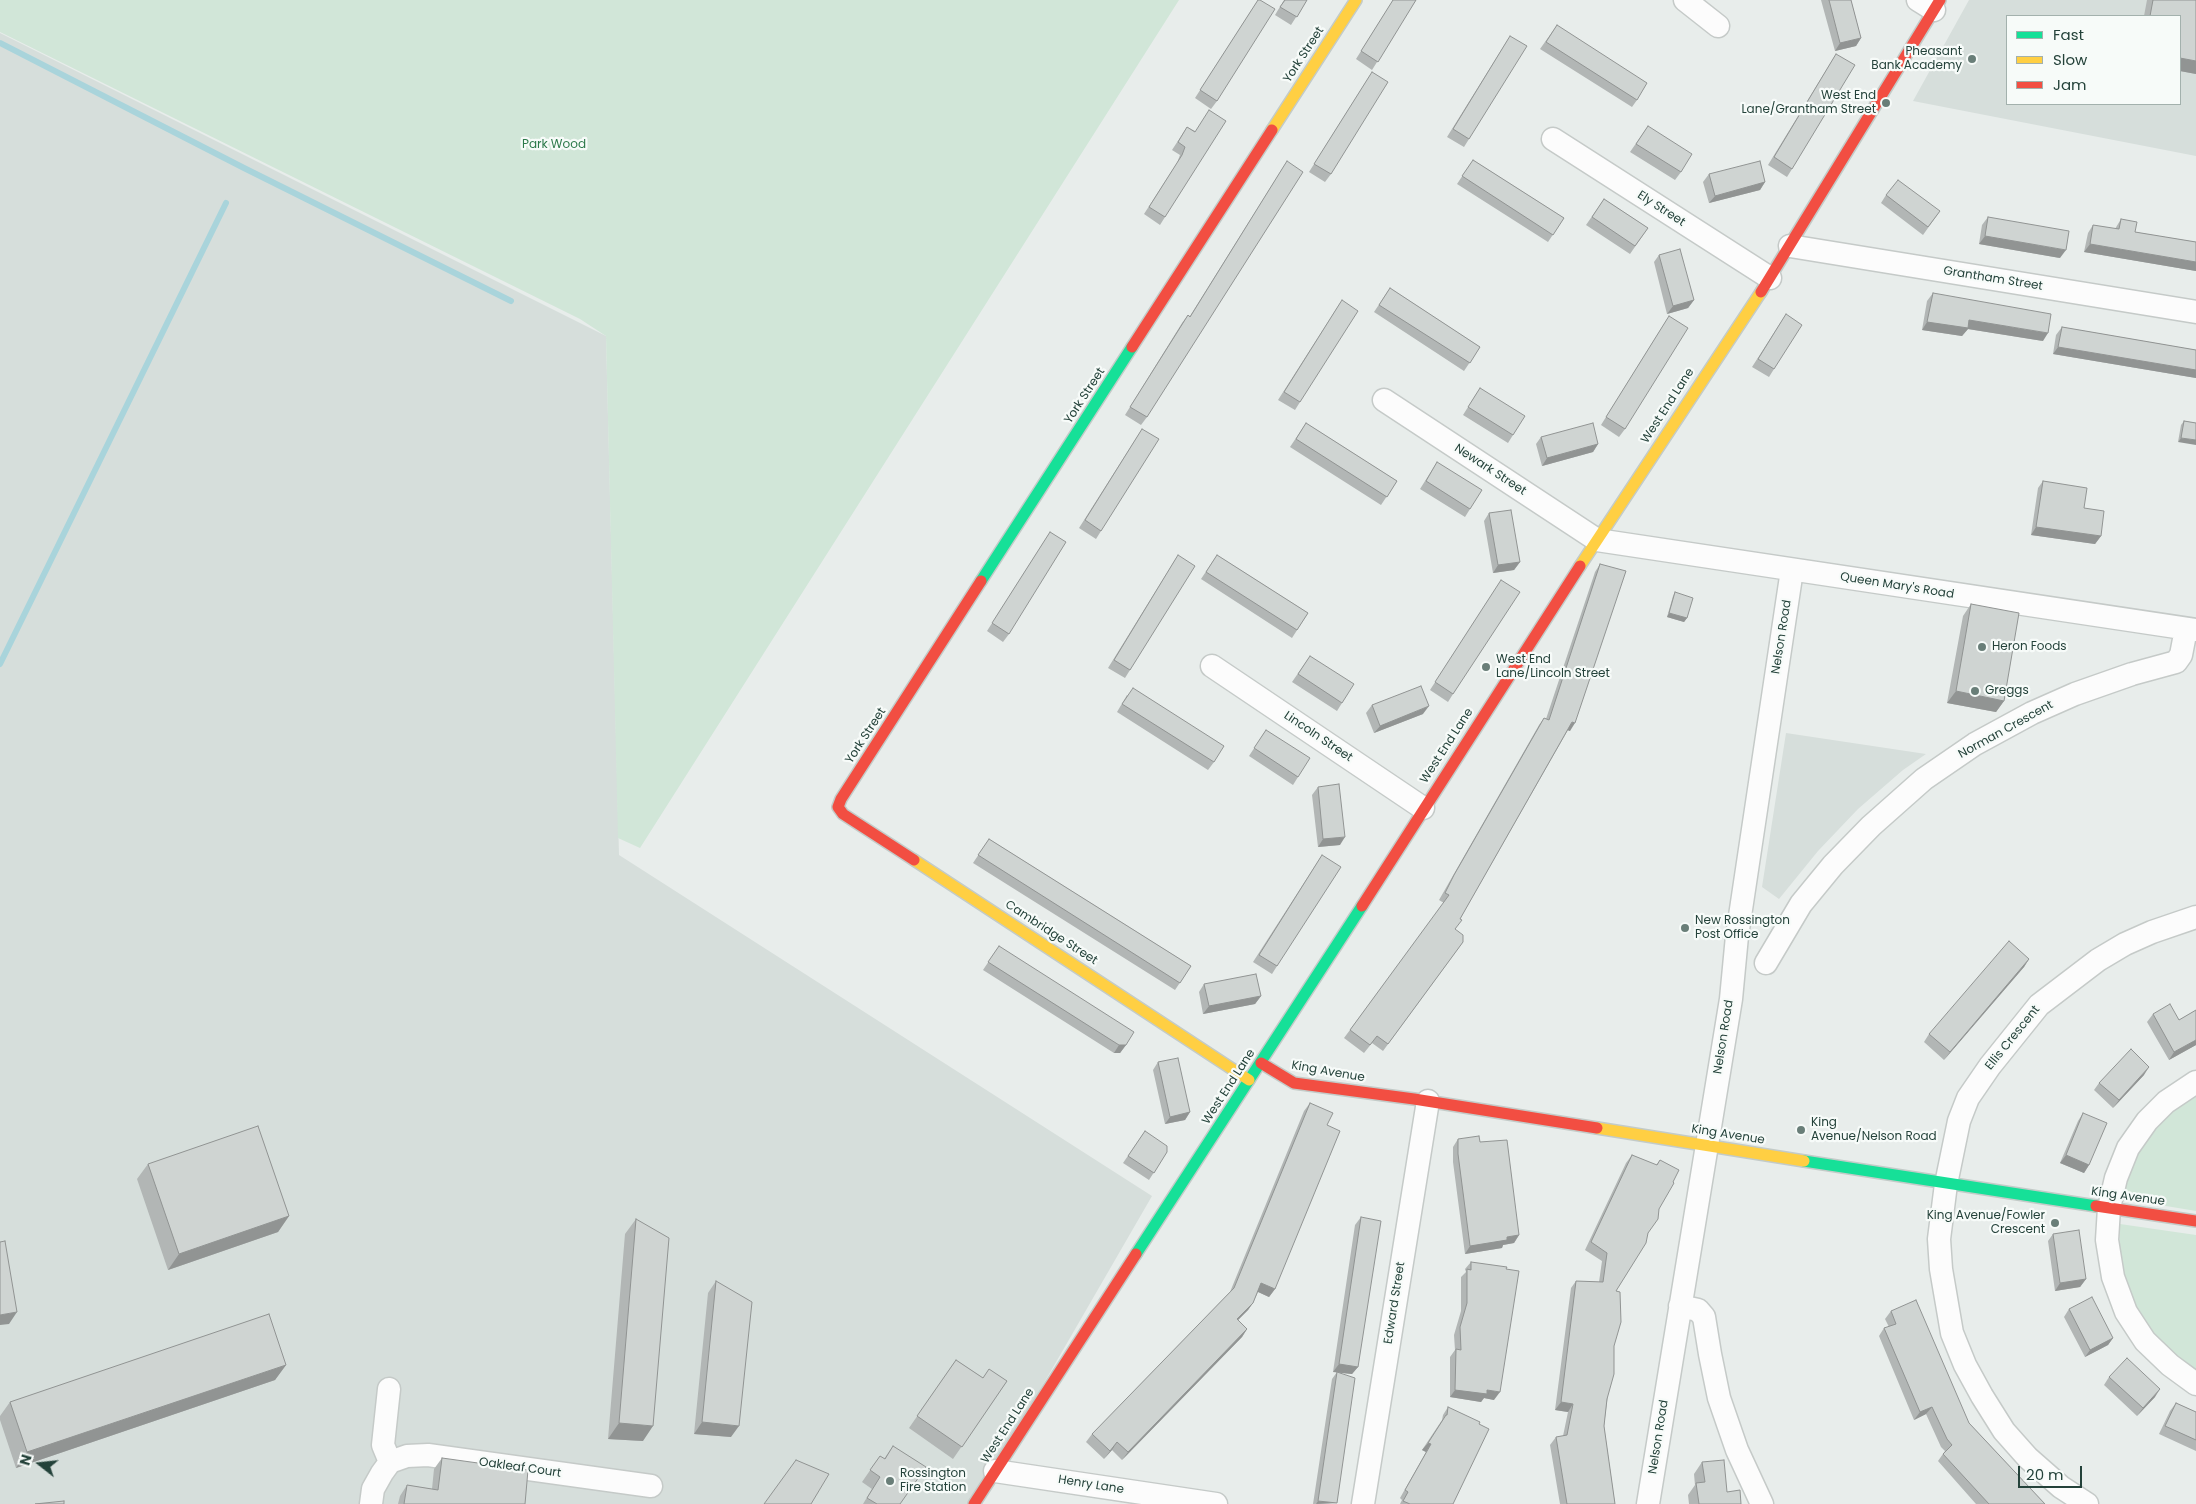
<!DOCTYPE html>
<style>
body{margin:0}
#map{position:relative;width:2196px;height:1504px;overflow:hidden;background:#e8edeb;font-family:Poppins,sans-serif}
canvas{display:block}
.legend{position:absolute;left:2006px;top:15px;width:175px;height:90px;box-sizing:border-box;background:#f7fbf9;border:1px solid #a3b1ad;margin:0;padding:6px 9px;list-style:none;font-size:15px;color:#24423a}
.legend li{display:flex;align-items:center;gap:10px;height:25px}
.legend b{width:25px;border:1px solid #a3b1ad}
.north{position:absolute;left:15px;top:1439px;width:50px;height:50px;-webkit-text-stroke:4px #f7fbf9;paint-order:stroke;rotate:286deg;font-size:14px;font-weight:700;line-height:20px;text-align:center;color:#24423a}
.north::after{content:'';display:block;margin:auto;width:18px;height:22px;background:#24423a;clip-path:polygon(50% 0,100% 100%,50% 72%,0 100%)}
.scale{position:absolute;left:2018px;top:1466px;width:64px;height:22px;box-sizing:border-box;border:2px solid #24423a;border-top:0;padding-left:6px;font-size:15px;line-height:18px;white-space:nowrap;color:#24423a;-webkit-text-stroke:4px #f7fbf9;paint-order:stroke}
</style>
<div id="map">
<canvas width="2196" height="1504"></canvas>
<ul class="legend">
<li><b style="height:6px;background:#16e098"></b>Fast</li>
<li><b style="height:6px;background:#ffcf43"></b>Slow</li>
<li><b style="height:6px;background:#f24e42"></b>Jam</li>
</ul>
<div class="north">N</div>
<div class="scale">20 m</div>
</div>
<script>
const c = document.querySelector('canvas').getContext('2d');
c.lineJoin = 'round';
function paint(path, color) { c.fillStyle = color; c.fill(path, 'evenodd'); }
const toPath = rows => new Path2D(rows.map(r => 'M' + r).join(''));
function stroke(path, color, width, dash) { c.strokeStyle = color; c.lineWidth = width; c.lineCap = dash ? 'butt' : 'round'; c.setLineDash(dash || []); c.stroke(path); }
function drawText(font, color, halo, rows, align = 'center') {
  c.font = font + ' Poppins,sans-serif'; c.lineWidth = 4.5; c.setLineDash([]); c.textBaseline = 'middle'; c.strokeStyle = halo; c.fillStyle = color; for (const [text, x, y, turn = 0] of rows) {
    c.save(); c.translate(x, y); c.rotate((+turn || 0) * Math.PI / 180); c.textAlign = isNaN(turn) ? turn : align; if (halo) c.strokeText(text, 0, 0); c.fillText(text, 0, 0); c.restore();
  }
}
paint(toPath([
 [1969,0,2196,0,2196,156,1913,101],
 [2007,16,2180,16,2180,104,2007,104],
 [0,33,606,336,619,855,1152,1196,974,1504,0,1504],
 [1786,733,1926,754,1903,770,1858,809,1818,851,1779,899,1762,887]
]), '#d6dedb');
paint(toPath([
 [0,0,1179,0,640,848,618,838,606,336,580,319,0,32],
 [2196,1093,2196,1211,2118,1198,2136,1154,2174,1107],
 [2120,1224,2196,1235,2196,1373,2164,1349,2130,1301,2119,1253]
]), '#d1e6d8');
stroke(toPath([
 [0,43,244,168,511,301],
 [0,664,226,203]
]), '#a9d4db', 6);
const street = toPath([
 [1685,0,1718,26],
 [1918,0,1934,10],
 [1553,139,1770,278],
 [1790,246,2196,312],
 [1384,400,1597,540,2196,630],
 [1212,666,1423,808],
 [1766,963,1801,904,1833,865,1871,826,1924,779,1975,744,2032,713,2075,694,2132,674,2176,662,2181,655,2186,629],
 [2196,1082,2166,1102,2147,1121,2128,1148,2116,1178,2109,1208,2107,1240,2113,1277,2126,1312,2145,1341,2170,1365,2196,1384],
 [1680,1306,1698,1310,1704,1317,1710,1354,1719,1398,1737,1450,1762,1504],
 [389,1389,383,1445,390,1462],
 [995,1471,1216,1504],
 [371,1504,373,1489,382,1473,390,1462,407,1456,428,1455,651,1486],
 [1363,1504,1428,1101],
 [1648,1504,1731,999,1737,936,1792,570],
 [2087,1504,2061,1487,2028,1458,2004,1431,1982,1396,1965,1365,1952,1333,1941,1269,1939,1239,1946,1184,1959,1121,1968,1098,1990,1066,2039,1005,2098,960,2125,944,2152,932,2196,917]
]);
const fast = toPath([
 [981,581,1132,347],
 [1804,1161,2096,1206],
 [1136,1254,1362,906]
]);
const slow = toPath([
 [1272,130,1356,0],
 [1580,566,1761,292],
 [914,860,1249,1080],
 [1597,1128,1804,1161]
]);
const jam = toPath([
 [1761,292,1940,0],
 [1132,347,1272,130],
 [914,860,843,814,838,807,841,799,981,581],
 [1362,906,1580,566],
 [1261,1063,1294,1083,1414,1099,1597,1128],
 [2096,1206,2196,1221],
 [974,1504,1136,1254]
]);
stroke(street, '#c5cac8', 25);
stroke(fast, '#c3cbc8', 14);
stroke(slow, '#c3cbc8', 14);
stroke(jam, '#c3cbc8', 14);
stroke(street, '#fcfcfc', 22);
stroke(fast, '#16e098', 11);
stroke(slow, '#ffcf43', 11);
stroke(jam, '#f24e42', 11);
paint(toPath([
 [1258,0,1217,101,1211,109,1195,98],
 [1284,0,1307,0,1291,25,1275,15],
 [1393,0,1416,0,1372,70,1356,59],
 [1821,0,1851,0,1861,38,1856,46,1835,51],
 [2147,0,2196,0,2196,74,2180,71,2180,16,2144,16],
 [1557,25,1637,100,1632,107,1540,49],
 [1510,36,1469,139,1464,147,1447,137],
 [1836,54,1792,169,1787,177,1768,165],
 [1372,72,1331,174,1325,182,1309,172],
 [1648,126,1681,172,1675,180,1630,152],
 [1187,127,1195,131,1165,217,1160,225,1144,214,1177,163,1180,155,1172,150],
 [1473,160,1564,218,1548,242,1457,184],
 [1287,161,1147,417,1141,425,1125,415,1182,323,1188,315,1190,316],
 [1709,174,1765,182,1760,190,1709,203,1703,182],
 [1886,195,1940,211,1923,235,1881,203],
 [1604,199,1648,228,1630,254,1586,225],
 [1988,217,2060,258,1979,244,1982,225],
 [2121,219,2135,232,2196,242,2196,271,2084,252,2088,233,2093,225,2115,229],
 [1659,255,1694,300,1688,308,1667,314,1654,262],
 [1390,288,1480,347,1464,371,1374,312],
 [1933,293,2043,341,1968,329,1962,336,1922,330,1927,301],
 [1342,300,1300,402,1295,410,1278,400],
 [1786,314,1774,369,1769,377,1752,367],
 [1669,316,1625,429,1619,437,1601,425],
 [2062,327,2196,350,2196,378,2053,354,2056,335],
 [1480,388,1513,435,1508,443,1463,415],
 [2184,421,2196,423,2178,442,2181,425],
 [1306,423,1397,481,1381,505,1290,447],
 [1142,429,1101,531,1096,539,1079,528],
 [1541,437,1598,444,1593,452,1542,466,1536,444],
 [1437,462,1470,509,1465,517,1420,489],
 [2043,481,2084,508,2101,536,2095,544,2031,535,2038,488],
 [1489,513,1520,562,1514,570,1493,573,1484,521],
 [1050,532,1009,634,1003,642,987,631],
 [1178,555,1130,670,1125,678,1108,668],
 [1217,555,1308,613,1292,638,1201,579],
 [1600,564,1570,731,1568,730,1460,919,1455,930,1463,942,1383,1051,1372,1043,1364,1053,1344,1038,1444,903,1439,900,1539,725,1544,718,1546,719,1595,572],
 [1496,588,1453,694,1448,702,1430,690],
 [1675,592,1687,618,1684,622,1667,617,1673,596],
 [1971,604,2004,701,1996,712,1947,703,1963,616],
 [1310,656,1342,703,1337,711,1292,682],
 [1127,695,1214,762,1208,770,1117,712],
 [1372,705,1423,714,1374,733,1366,713],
 [1266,730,1298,777,1293,785,1249,756],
 [1318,787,1340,845,1318,847,1312,795],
 [989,839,1191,966,1175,990,973,863],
 [1322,855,1277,966,1272,974,1253,962],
 [999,946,1126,1045,1120,1053,1114,1053,983,970],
 [2029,959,2024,967,1944,1060,1924,1042,1929,1034],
 [1204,984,1261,996,1255,1004,1203,1014,1199,992],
 [2196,1010,2196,1045,2169,1060,2147,1022,2153,1014,2179,1020],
 [1158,1062,1190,1112,1185,1120,1165,1124,1153,1070],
 [2144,1075,2113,1108,2094,1090,2099,1083],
 [1310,1103,1275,1289,1269,1297,1258,1292,1253,1303,1248,1310,1238,1320,1247,1329,1242,1337,1122,1460,1112,1450,1104,1459,1086,1442,1092,1434,1230,1292,1304,1111],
 [2083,1113,2089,1165,2084,1173,2060,1163,2078,1121],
 [1145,1131,1167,1152,1149,1180,1123,1163],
 [1458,1139,1480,1142,1519,1235,1514,1243,1503,1245,1502,1248,1465,1254,1453,1162,1453,1147],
 [1632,1155,1656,1165,1660,1160,1659,1209,1648,1233,1616,1291,1614,1346,1604,1426,1615,1504,1560,1504,1550,1445,1556,1437,1563,1436,1568,1412,1555,1410,1571,1288,1576,1281,1599,1282,1602,1261,1585,1250,1626,1163],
 [148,1164,289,1216,278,1232,168,1270,137,1179],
 [1361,1217,1358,1367,1352,1374,1341,1373,1337,1503,1313,1504,1332,1379,1337,1372,1333,1372,1355,1225],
 [636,1219,643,1441,608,1439,625,1234],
 [2053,1234,2086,1279,2080,1287,2055,1291,2048,1241],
 [1471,1262,1494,1400,1484,1398,1481,1402,1450,1397,1450,1357,1455,1350,1454,1335,1461,1311,1461,1277,1466,1272,1465,1269],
 [716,1281,731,1437,694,1434,708,1293],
 [2069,1309,2113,1338,2108,1345,2085,1357,2064,1317],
 [1891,1311,1969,1423,2045,1504,1976,1504,1938,1461,1945,1451,1941,1447,1926,1414,1914,1420,1879,1336,1884,1328,1889,1327,1885,1319],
 [956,1360,983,1378,1007,1381,953,1459,909,1428],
 [286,1365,275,1380,16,1468,0,1420,0,1416,10,1402],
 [2109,1377,2155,1397,2137,1416,2104,1385],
 [2176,1403,2196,1412,2196,1451,2159,1434,2170,1411],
 [1448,1407,1453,1504,1400,1504,1402,1500,1400,1498,1426,1452,1422,1450,1442,1420,1443,1415],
 [893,1446,900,1504,863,1504,872,1489,862,1482,880,1456,884,1459],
 [442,1458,525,1504,398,1504,400,1496,407,1485,432,1489,434,1469],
 [1702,1462,1727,1492,1741,1504,1689,1504,1688,1495,1695,1485,1694,1474]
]), '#b2b6b5');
paint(toPath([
 [1861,38,1856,46,1835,51,1840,43],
 [2180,58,2196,61,2196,74,2180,71],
 [1765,182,1760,190,1709,203,1715,196],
 [1985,236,2066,250,2060,258,1979,244],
 [2090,244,2196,262,2196,271,2084,252],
 [1694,300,1688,308,1667,314,1673,306],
 [1969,320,2048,333,2043,341,1968,329,1962,336,1922,330,1927,322],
 [2058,347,2196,370,2196,378,2053,354],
 [2181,438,2196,440,2196,445,2178,442],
 [1598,444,1593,452,1542,466,1547,458],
 [2036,527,2101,536,2095,544,2031,535],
 [1520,562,1514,570,1493,573,1498,565],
 [1669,613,1687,618,1684,622,1667,617],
 [1956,691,2004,701,1996,712,1947,703],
 [1429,706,1423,714,1374,733,1380,726],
 [1572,722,1575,723,1570,731,1567,730],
 [1345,837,1340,845,1318,847,1323,839],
 [2029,959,2024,967,1944,1060,1950,1052],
 [1261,996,1255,1004,1203,1014,1209,1006],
 [2196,1040,2196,1045,2169,1060,2174,1052],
 [1119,1045,1126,1045,1120,1053,1114,1053],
 [2149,1067,2144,1075,2113,1108,2119,1100],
 [1190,1112,1185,1120,1165,1124,1170,1117],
 [2066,1155,2089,1165,2084,1173,2060,1163],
 [289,1216,278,1232,168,1270,179,1254],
 [1519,1235,1514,1243,1503,1245,1502,1248,1465,1254,1470,1246,1507,1237],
 [2086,1279,2080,1287,2055,1291,2060,1283],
 [1261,1283,1275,1289,1269,1297,1256,1291],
 [1253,1303,1248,1310,1231,1327,1237,1319],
 [17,1312,9,1324,0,1325,0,1315],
 [1247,1329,1242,1337,1122,1460,1128,1452],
 [2113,1338,2108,1345,2085,1357,2090,1350],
 [1339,1364,1358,1367,1352,1374,1333,1372],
 [286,1365,275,1380,16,1468,27,1452],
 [2160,1389,2155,1397,2137,1416,2143,1408],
 [1455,1390,1487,1390,1500,1392,1494,1400,1484,1398,1481,1402,1450,1397],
 [1561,1402,1573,1404,1568,1412,1555,1410],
 [1932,1407,1926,1414,1914,1420,1920,1412],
 [702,1422,739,1426,731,1437,694,1434],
 [619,1423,653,1426,643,1441,608,1439],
 [1117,1442,1112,1450,1104,1459,1110,1451],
 [1428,1443,1431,1444,1426,1452,1422,1450],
 [1318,1501,1337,1503,1316,1504]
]), '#919493');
const building = toPath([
 [1258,0,1260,0,1275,9,1217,101,1200,90,1258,0],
 [1285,0,1307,0,1297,17,1280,7,1285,0],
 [1393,0,1416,0,1378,62,1361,51,1393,0],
 [1829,0,1851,0,1861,38,1840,43,1829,0],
 [2153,0,2196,0,2196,61,2180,58,2180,16,2150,16,2153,0],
 [1557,25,1647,83,1637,100,1546,42,1557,25],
 [1510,36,1527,46,1469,139,1453,129,1510,36],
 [1836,54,1855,65,1792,169,1774,157,1836,54],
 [1372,72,1388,82,1331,174,1314,164,1372,72],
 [1209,110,1226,121,1165,217,1149,207,1182,155,1185,147,1178,142,1187,127,1195,132,1209,110],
 [1648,126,1692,154,1681,172,1636,144,1648,126],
 [1473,160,1564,218,1553,235,1462,176,1473,160],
 [1287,161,1303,172,1147,417,1130,407,1188,315,1190,317,1287,161],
 [1760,161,1765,182,1715,196,1709,174,1760,161],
 [1898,180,1940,211,1928,227,1886,195,1898,180],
 [1604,199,1648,228,1635,246,1592,217,1604,199],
 [1988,217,2069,231,2066,250,1985,236,1988,217],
 [2121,219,2137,222,2135,232,2196,242,2196,262,2090,244,2093,225,2119,229,2121,219],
 [1680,249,1694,300,1673,306,1659,255,1680,249],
 [1390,288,1480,347,1470,363,1379,305,1390,288],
 [1933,293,2051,314,2048,333,1969,320,1968,328,1927,322,1933,293],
 [1342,300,1358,311,1300,402,1284,392,1342,300],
 [1786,314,1802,325,1774,369,1758,359,1786,314],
 [1669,316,1688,328,1625,429,1606,417,1669,316],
 [2062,327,2196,350,2196,370,2058,347,2062,327],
 [1480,388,1525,416,1513,435,1468,407,1480,388],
 [2184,421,2196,423,2196,440,2181,438,2184,421],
 [1306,423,1397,481,1387,497,1296,439,1306,423],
 [1593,423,1598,444,1547,458,1541,437,1593,423],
 [1142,429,1159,439,1101,531,1085,520,1142,429],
 [1437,462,1482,490,1470,509,1426,481,1437,462],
 [2043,481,2087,488,2084,508,2104,511,2101,536,2036,527,2043,481],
 [1511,510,1520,562,1498,565,1489,513,1511,510],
 [1050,532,1066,542,1009,634,992,623,1050,532],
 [1178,555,1195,566,1130,670,1114,660,1178,555],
 [1217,555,1308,613,1297,630,1206,572,1217,555],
 [1600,564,1626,571,1575,723,1572,722,1460,919,1462,920,1455,929,1463,935,1463,942,1388,1044,1377,1036,1370,1045,1350,1030,1449,895,1445,893,1454,875,1544,718,1549,720,1600,564],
 [1501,580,1520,592,1453,694,1435,682,1501,580],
 [1675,592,1693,598,1687,618,1669,613,1675,592],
 [1971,604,2019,613,2004,701,1956,691,1971,604],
 [1310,656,1354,684,1342,703,1298,674,1310,656],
 [1421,686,1429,706,1380,726,1372,705,1421,686],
 [1133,688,1224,746,1214,762,1122,704,1133,688],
 [1266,730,1310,758,1298,777,1254,748,1266,730],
 [1339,784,1345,837,1323,839,1318,787,1339,784],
 [989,839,1191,966,1180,983,978,855,989,839],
 [1322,855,1341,867,1277,966,1259,955,1322,855],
 [2009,941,2029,959,1950,1052,1929,1034,2009,941],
 [999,946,1134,1032,1126,1045,1119,1045,988,962,999,946],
 [1256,974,1261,996,1209,1006,1204,984,1256,974],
 [2170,1004,2179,1020,2196,1010,2196,1040,2174,1052,2153,1014,2170,1004],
 [2131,1049,2149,1067,2119,1100,2099,1083,2131,1049],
 [1178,1058,1190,1112,1170,1117,1158,1062,1178,1058],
 [1310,1103,1333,1113,1327,1125,1340,1131,1275,1289,1261,1283,1253,1303,1237,1319,1247,1329,1128,1452,1117,1442,1110,1451,1092,1434,1234,1288,1310,1103],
 [2083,1113,2107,1123,2089,1165,2066,1155,2083,1113],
 [258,1126,289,1216,179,1254,148,1164,258,1126],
 [1145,1131,1167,1146,1167,1152,1154,1173,1128,1156,1145,1131],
 [1479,1136,1480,1142,1507,1140,1519,1235,1507,1237,1507,1240,1470,1246,1458,1154,1458,1139,1479,1136],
 [1632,1155,1657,1165,1660,1160,1679,1170,1673,1182,1674,1183,1659,1209,1658,1219,1648,1233,1646,1243,1616,1291,1620,1292,1621,1322,1614,1346,1614,1374,1607,1399,1604,1426,1615,1504,1567,1504,1556,1437,1567,1435,1573,1404,1561,1402,1576,1281,1603,1282,1607,1253,1591,1242,1632,1155],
 [1361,1217,1381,1221,1358,1367,1339,1364,1361,1217],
 [636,1219,669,1238,653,1426,619,1423,636,1219],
 [2079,1230,2086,1279,2060,1283,2053,1234,2079,1230],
 [5,1241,17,1312,0,1315,0,1242,5,1241],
 [1471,1262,1507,1267,1506,1269,1519,1271,1500,1392,1487,1390,1487,1394,1455,1390,1456,1349,1461,1350,1460,1327,1467,1303,1467,1269,1471,1270,1471,1262],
 [716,1281,752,1302,739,1426,702,1422,716,1281],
 [2092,1297,2113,1338,2090,1350,2069,1309,2092,1297],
 [1916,1300,1969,1423,2045,1504,1989,1504,1943,1454,1952,1445,1947,1439,1932,1407,1920,1412,1884,1328,1896,1324,1891,1311,1916,1300],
 [269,1314,286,1365,27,1452,10,1402,269,1314],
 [2127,1358,2160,1389,2143,1408,2109,1377,2127,1358],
 [956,1360,983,1378,989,1369,1007,1381,962,1447,917,1416,956,1360],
 [1337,1372,1355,1378,1337,1503,1318,1501,1337,1372],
 [2176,1403,2196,1412,2196,1440,2165,1426,2176,1403],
 [1448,1407,1480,1422,1479,1424,1489,1429,1453,1504,1410,1504,1403,1501,1408,1492,1405,1490,1431,1444,1428,1443,1446,1415,1447,1415,1448,1407],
 [893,1446,926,1467,900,1504,877,1504,867,1498,880,1477,870,1470,880,1456,885,1459,893,1446],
 [442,1458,528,1470,525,1504,404,1504,407,1485,438,1490,442,1458],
 [796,1460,829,1474,811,1504,764,1504,796,1460],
 [1724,1460,1727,1492,1740,1490,1741,1504,1699,1504,1696,1483,1705,1482,1702,1462,1724,1460],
 [64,1501,64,1504,35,1504,64,1501]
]);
paint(building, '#cfd4d2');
stroke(building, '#919493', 1);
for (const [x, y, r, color] of [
 [1972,59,5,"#697e78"],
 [1886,103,5,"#697e78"],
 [1982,647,5,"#697e78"],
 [1486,667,5,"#697e78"],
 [1975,691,5,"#697e78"],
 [1685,928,5,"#697e78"],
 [1801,1130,5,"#697e78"],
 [2055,1223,5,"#697e78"],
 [890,1481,5,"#697e78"]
]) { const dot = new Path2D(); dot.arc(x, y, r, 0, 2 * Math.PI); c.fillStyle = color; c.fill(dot); stroke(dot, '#f7fbf9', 2); }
drawText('12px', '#24423a', '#f7fbf9', [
 ["Pheasant",1962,52,"right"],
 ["Bank Academy",1962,66,"right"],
 ["West End",1876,96,"right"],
 ["Lane/Grantham Street",1876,110,"right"],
 ["Heron Foods",1992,647],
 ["West End",1496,660],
 ["Lane/Lincoln Street",1496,674],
 ["Greggs",1985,691],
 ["New Rossington",1695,921],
 ["Post Office",1695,935],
 ["King",1811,1123],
 ["Avenue/Nelson Road",1811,1137],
 ["King Avenue/Fowler",2045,1216,"right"],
 ["Crescent",2045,1230,"right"],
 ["Rossington",900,1474],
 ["Fire Station",900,1488]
], 'left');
drawText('12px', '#24423a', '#f7fbf9', [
 ["York Street",1304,55,-57],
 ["Ely Street",1661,209,33],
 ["Grantham Street",1993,279,9],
 ["York Street",1085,396,-57],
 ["West End Lane",1668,406,-57],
 ["Newark Street",1490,470,33],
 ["Queen Mary's Road",1897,586,9],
 ["Nelson Road",1782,637,-81],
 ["Norman Crescent",2006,730,-29],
 ["York Street",866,736,-57],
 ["Lincoln Street",1318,737,34],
 ["West End Lane",1447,746,-57],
 ["Cambridge Street",1051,933,33],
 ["Nelson Road",1724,1037,-81],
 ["Ellis Crescent",2013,1038,-51],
 ["King Avenue",1328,1072,10],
 ["West End Lane",1229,1087,-57],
 ["King Avenue",1728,1135,9],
 ["King Avenue",2128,1197,8],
 ["Edward Street",1395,1303,-81],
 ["West End Lane",1008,1426,-57],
 ["Nelson Road",1659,1437,-81],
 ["Oakleaf Court",520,1468,8],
 ["Henry Lane",1091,1485,9]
]);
drawText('12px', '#2d7a4b', '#f7fbf9', [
 ["Park Wood",554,145]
]);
</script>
